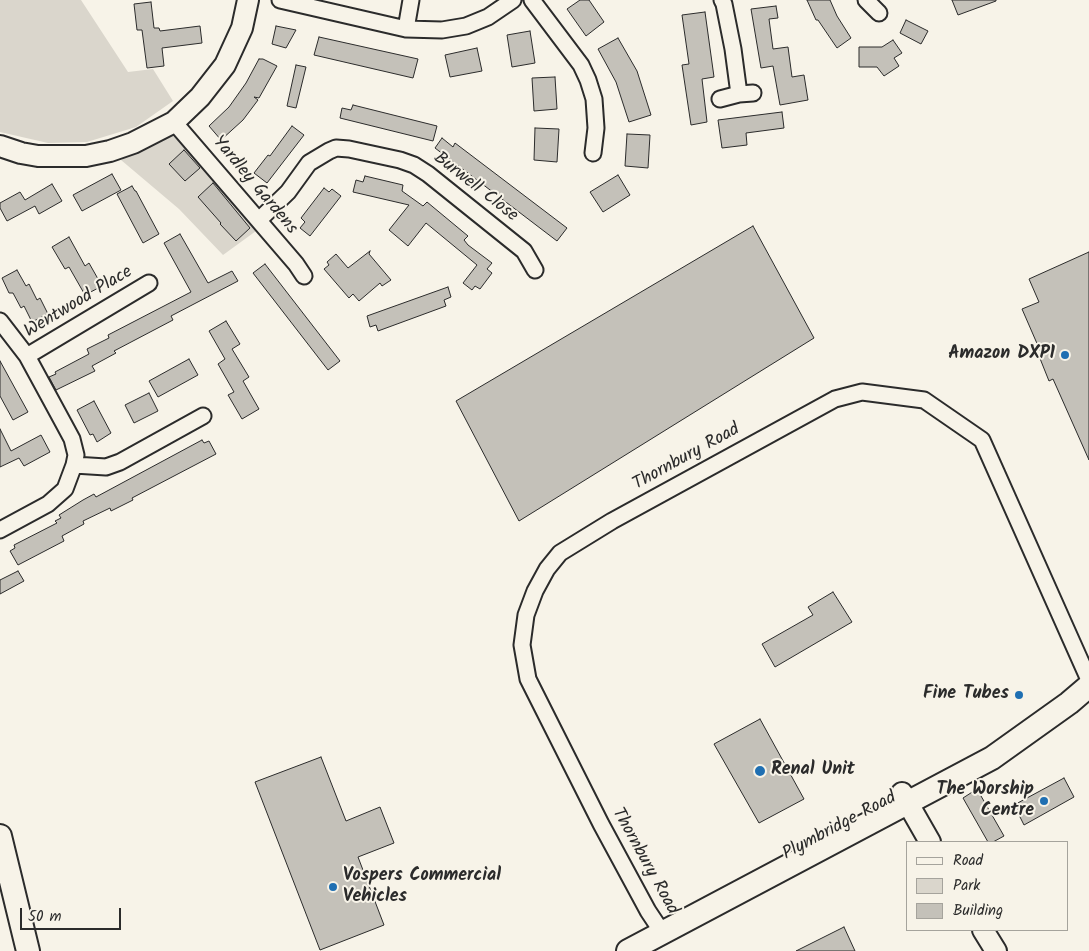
<!DOCTYPE html>
<style>
body{margin:0}
#map{position:relative;width:1089px;height:951px;overflow:hidden;background:#f7f3e8;font-family:Kalam,sans-serif}
canvas{display:block}
.legend{position:absolute;left:906px;top:841px;width:162px;height:90px;box-sizing:border-box;background:#f7f3e8;border:1px solid #a5a39c;margin:0;padding:6px 9px;list-style:none;font-size:15px;color:#2b2b2b}
.legend li{display:flex;align-items:center;gap:10px;height:25px}
.legend b{width:25px;border:1px solid #a5a39c}
.scale{position:absolute;left:20px;top:908px;width:101px;height:22px;box-sizing:border-box;border:2px solid #2b2b2b;border-top:0;padding-left:6px;font-size:15px;line-height:18px;white-space:nowrap;color:#2b2b2b;-webkit-text-stroke:4px #f7f3e8;paint-order:stroke}
</style>
<div id="map">
<canvas width="1089" height="951"></canvas>
<ul class="legend">
<li><b style="height:6px;background:#f7f3e8"></b>Road</li>
<li><b style="height:14px;background:#dad6cc"></b>Park</li>
<li><b style="height:14px;background:#c4c1b9"></b>Building</li>
</ul>
<div class="scale">50 m</div>
</div>
<script>
const c = document.querySelector('canvas').getContext('2d');
c.lineJoin = 'round';
function paint(path, color) { c.fillStyle = color; c.fill(path, 'evenodd'); }
const toPath = rows => new Path2D(rows.map(r => 'M' + r).join(''));
function stroke(path, color, width, dash) { c.strokeStyle = color; c.lineWidth = width; c.lineCap = dash ? 'butt' : 'round'; c.setLineDash(dash || []); c.stroke(path); }
function drawText(font, color, halo, rows, align = 'center') {
  c.font = font + ' Kalam,sans-serif'; c.lineWidth = 4; c.setLineDash([]); c.textBaseline = 'middle'; c.strokeStyle = halo; c.fillStyle = color; for (const [text, x, y, turn = 0] of rows) {
    c.save(); c.translate(x, y); c.rotate((+turn || 0) * Math.PI / 180); c.textAlign = isNaN(turn) ? turn : align; if (halo) c.strokeText(text, 0, 0); c.fillText(text, 0, 0); c.restore();
  }
}
paint(toPath([
 [0,0,81,0,128,72,153,69,173,101,136,127,87,142,48,143,0,132],
 [169,133,180,136,184,146,256,231,223,255,179,209,121,160]
]), '#dad6cc');
const building = toPath([
 [580,0,589,0,604,22,586,36,567,9,580,0],
 [807,0,830,0,837,16,851,38,837,48,818,20,816,20,807,0],
 [952,0,996,0,996,1,958,15,952,0],
 [151,2,154,28,159,28,160,31,200,26,202,43,162,48,164,66,147,68,142,30,137,30,134,4,151,2],
 [776,6,778,18,769,19,773,49,788,47,792,77,804,75,808,100,780,105,773,66,761,68,751,9,776,6],
 [705,12,714,77,702,79,707,122,691,125,682,65,689,64,682,15,705,12],
 [906,20,928,31,921,44,900,33,906,20],
 [276,26,296,30,286,48,272,44,276,26],
 [530,31,535,63,512,67,507,35,530,31],
 [319,37,418,59,413,78,314,55,319,37],
 [618,38,637,71,651,115,629,122,616,82,598,49,618,38],
 [893,40,902,53,894,58,899,66,884,76,877,67,859,67,859,47,882,47,893,40],
 [477,48,482,71,450,77,445,55,477,48],
 [259,59,263,59,277,66,259,98,254,97,258,100,243,120,221,140,209,126,229,107,246,83,259,59],
 [296,65,306,67,296,108,287,106,296,65],
 [555,77,557,109,534,111,532,78,555,77],
 [353,105,437,126,433,141,340,118,342,108,351,110,353,105],
 [782,112,784,128,746,133,747,145,722,148,718,120,782,112],
 [292,126,304,135,267,183,254,173,268,155,270,156,292,126],
 [535,128,559,129,557,162,534,160,535,128],
 [627,134,650,135,648,168,625,166,627,134],
 [442,138,453,147,455,143,567,228,557,241,435,148,442,138],
 [184,150,200,168,185,181,169,164,184,150],
 [112,174,121,190,82,211,73,195,112,174],
 [618,175,630,195,603,212,590,192,618,175],
 [365,176,403,185,402,191,423,206,427,202,468,236,464,240,468,245,492,263,487,269,492,273,480,289,475,286,472,290,463,283,477,265,426,223,408,246,389,230,409,205,353,192,356,180,363,182,365,176],
 [213,183,250,228,236,241,220,224,221,223,198,197,213,183],
 [52,184,62,201,39,214,35,206,7,221,0,208,0,203,20,192,25,200,52,184],
 [132,186,135,191,136,191,159,234,143,243,117,194,132,186],
 [324,188,329,192,332,189,341,196,310,236,300,228,305,222,301,218,324,188],
 [753,226,814,338,519,521,456,401,753,226],
 [180,234,208,283,232,271,238,281,171,316,173,320,114,351,116,353,92,366,95,371,56,390,49,377,56,374,55,372,89,354,87,349,109,338,108,335,191,292,164,243,180,234],
 [69,237,85,266,89,263,102,286,85,295,69,267,65,269,52,247,69,237],
 [370,251,369,254,391,280,382,286,380,283,359,301,353,294,349,298,324,269,329,265,327,262,336,254,348,268,370,251],
 [1089,252,1089,460,1053,379,1049,381,1039,356,1042,355,1022,309,1039,302,1029,279,1089,252],
 [265,264,340,361,328,370,253,273,265,264],
 [17,270,26,286,29,284,37,300,40,298,48,314,32,322,24,306,21,308,13,293,9,293,2,278,17,270],
 [448,287,451,297,444,300,446,306,378,331,376,325,370,327,367,316,448,287],
 [226,321,240,344,232,349,249,377,243,381,259,409,242,419,228,395,234,392,218,364,225,359,209,331,226,321],
 [189,359,198,375,158,397,149,381,189,359],
 [0,361,28,412,13,420,0,396,0,361],
 [149,393,158,411,134,423,125,405,149,393],
 [94,401,111,433,97,442,93,434,90,435,77,410,94,401],
 [0,429,11,451,41,435,50,452,24,466,19,458,0,467,0,429],
 [202,440,204,443,209,441,216,454,132,498,133,500,111,511,110,508,83,521,84,524,62,536,64,541,18,565,10,551,15,548,14,545,57,523,55,521,61,518,59,515,83,500,94,494,96,497,202,440],
 [18,571,24,581,0,594,0,580,18,571],
 [833,592,852,622,775,667,762,644,813,615,808,607,833,592],
 [760,719,804,799,759,823,714,744,760,719],
 [321,757,346,821,380,807,394,843,358,857,384,925,320,950,255,782,321,757],
 [1064,778,1074,797,1024,825,1014,805,1064,778],
 [977,789,1004,836,993,842,988,842,963,798,977,789],
 [844,927,855,951,796,951,844,927]
]);
paint(building, '#c4c1b9');
stroke(building, '#2b2b2b', 1);
const minor = toPath([
 [280,0,406,29,442,30,466,26,488,17,513,0],
 [532,0,581,65,588,80,594,99,596,128,593,153],
 [722,0,724,4,733,49,739,94],
 [866,0,879,13],
 [406,29,411,0],
 [720,99,739,94,753,93],
 [174,122,296,264,304,276],
 [259,220,288,192,309,163,329,151,336,148,349,149,400,160,414,165,428,174,524,251,535,270],
 [0,321,27,356,65,426,72,439,76,455,74,465,65,489,48,504,0,530],
 [27,356,149,283],
 [74,465,106,467,120,462,203,416],
 [662,932,648,911,601,824,528,679,522,645,526,615,535,591,547,569,560,553,612,521,835,399,862,392,924,400,982,440,1089,680]
]);
const tertiary = toPath([
 [0,146,21,153,38,156,86,156,110,151,133,143,174,122,200,97,225,65,242,28,248,0],
 [902,793,930,842],
 [983,930,996,951]
]);
const secondary = toPath([
 [0,836,28,951],
 [628,951,992,758,1069,703,1089,686]
]);
stroke(minor, '#2b2b2b', 19);
stroke(tertiary, '#2b2b2b', 24);
stroke(secondary, '#2b2b2b', 26);
stroke(minor, '#f7f3e8', 15);
stroke(tertiary, '#f7f3e8', 20);
stroke(secondary, '#f7f3e8', 22);
for (const [x, y, r, color] of [
 [1065,355,5,"#1f6fb2"],
 [1019,695,5,"#1f6fb2"],
 [760,771,6,"#1f6fb2"],
 [1044,801,5,"#1f6fb2"],
 [333,887,5,"#1f6fb2"]
]) { const dot = new Path2D(); dot.arc(x, y, r, 0, 2 * Math.PI); c.fillStyle = color; c.fill(dot); stroke(dot, '#f7f3e8', 2); }
drawText('18px', '#2b2b2b', '#f7f3e8', [
 ["Yardley Gardens",254,186,50],
 ["Burwell Close",475,188,38],
 ["Wentwood Place",79,303,-31],
 ["Thornbury Road",687,458,-29],
 ["Plymbridge Road",840,827,-28],
 ["Thornbury Road",644,862,61]
]);
drawText('bold 18px', '#2b2b2b', '#f7f3e8', [
 ["Amazon DXP1",1055,355],
 ["Fine Tubes",1009,695],
 ["Renal Unit",771,771,"left"],
 ["The Worship",1034,791],
 ["Centre",1034,812],
 ["Vospers Commercial",343,877,"left"],
 ["Vehicles",343,898,"left"]
], 'right');
</script>
